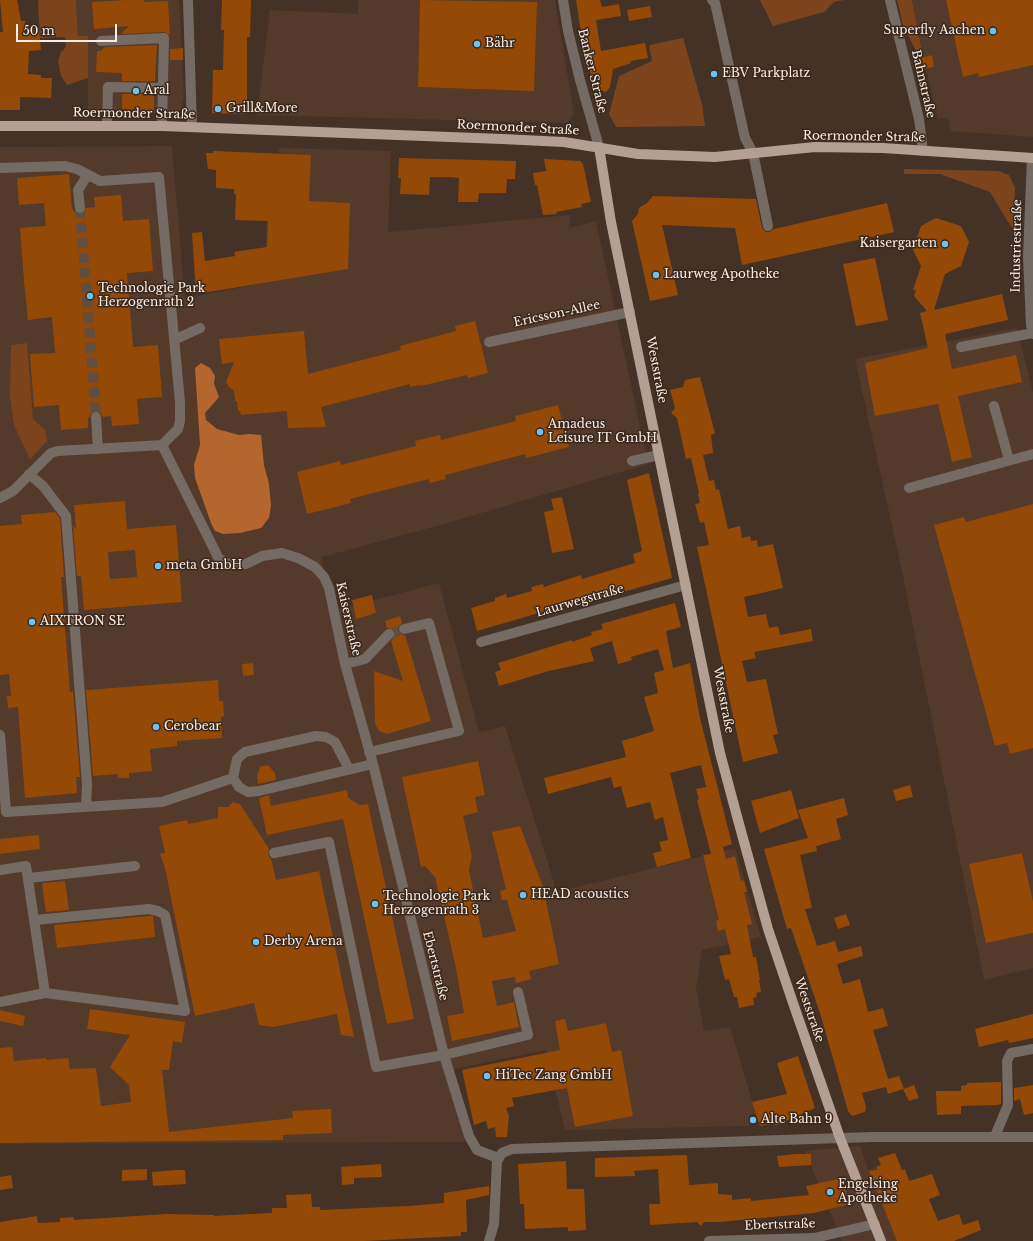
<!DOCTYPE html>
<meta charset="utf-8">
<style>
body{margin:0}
#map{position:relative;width:1033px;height:1241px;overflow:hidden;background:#453226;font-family:"Libre Baskerville",serif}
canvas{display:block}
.scale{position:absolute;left:16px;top:24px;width:101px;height:18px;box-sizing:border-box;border:2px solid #f9ede5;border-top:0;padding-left:5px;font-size:12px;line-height:14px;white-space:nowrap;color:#f9ede5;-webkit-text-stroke:3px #3a281c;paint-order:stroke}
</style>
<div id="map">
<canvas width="1033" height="1241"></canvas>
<div class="scale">50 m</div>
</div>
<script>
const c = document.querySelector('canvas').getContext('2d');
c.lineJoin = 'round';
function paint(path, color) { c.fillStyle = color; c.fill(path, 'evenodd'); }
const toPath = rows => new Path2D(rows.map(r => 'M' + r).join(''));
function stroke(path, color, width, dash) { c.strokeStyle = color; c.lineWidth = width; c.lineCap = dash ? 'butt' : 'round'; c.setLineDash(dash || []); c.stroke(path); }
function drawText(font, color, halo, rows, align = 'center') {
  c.font = font + ' "Libre Baskerville",serif'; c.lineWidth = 3; c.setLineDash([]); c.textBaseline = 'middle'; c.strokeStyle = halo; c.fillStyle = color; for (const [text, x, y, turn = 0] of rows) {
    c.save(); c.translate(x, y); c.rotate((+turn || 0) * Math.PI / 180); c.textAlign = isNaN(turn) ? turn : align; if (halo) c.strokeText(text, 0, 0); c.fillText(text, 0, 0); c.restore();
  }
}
paint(toPath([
 [76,0,179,0,184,96,181,109,171,114,88,110,88,36,78,36],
 [358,0,555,0,574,114,567,123,257,115,270,10,358,14],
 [912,0,1033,0,1033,137,950,131,950,122,946,118,938,119,926,69,923,69,920,58,923,56],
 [172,146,185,298,264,283,267,208,276,209,279,148,391,151,388,232,570,215,569,228,596,221,648,464,444,524,322,557,324,588,330,612,439,583,479,732,505,726,557,892,735,848,761,937,702,950,696,987,704,1031,730,1027,756,1114,749,1115,749,1126,565,1130,546,1050,445,1071,465,1142,0,1144,0,147],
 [1017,328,1033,393,1033,968,984,980,902,571,855,359],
 [860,1146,868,1170,888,1162,918,1241,842,1241,805,1151]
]), '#533a2a');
paint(toPath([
 [38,0,76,0,78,36,88,36,88,78,67,85,61,76,58,61,61,52,66,47,65,37,40,38],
 [760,0,844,0,834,2,824,12,773,26],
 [897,0,912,0,923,56,919,57,903,25],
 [683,38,702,104,705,126,616,127,609,114,619,76,652,61,649,45],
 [904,169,998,171,1009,175,1015,188,1013,230,990,192,940,174,904,174],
 [27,343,33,419,45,430,47,441,30,459,14,425,10,397,11,345]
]), '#7b441d');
paint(toPath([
 [201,363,210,368,215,376,214,384,219,397,205,413,206,420,217,429,239,435,249,434,261,435,264,465,269,484,271,506,269,518,261,528,240,533,223,534,215,531,211,523,195,478,194,465,200,445,195,368]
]), '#b5662f');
paint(toPath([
 [0,0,17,0,21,21,25,21,26,30,39,28,41,50,29,51,28,74,41,75,41,78,52,78,51,98,20,97,20,110,0,110,0,32,3,32],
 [126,0,144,0,144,2,168,1,170,35,164,32,121,34,129,26,94,29,92,2],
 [222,0,251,0,250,37,247,37,247,114,212,113,213,70,223,70,224,30,221,30],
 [420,0,537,2,534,91,418,87],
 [576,0,600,0,602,7,619,4,621,16,596,20,601,51,645,43,648,58,631,61,631,63,613,69,610,87,606,92,596,89,589,68,585,45,583,45],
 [946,0,1033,0,1033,65,979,77,978,73,963,77],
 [650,6,652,17,629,21,627,10],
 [157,45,155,81,122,81,122,73,96,72,97,51,101,51,105,47],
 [183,48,183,60,170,60,170,49],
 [932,55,934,67,923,69,920,58],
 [122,94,154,94,154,110,122,109],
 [213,151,311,155,309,201,350,203,348,269,196,294,192,233,202,232,205,261,235,256,234,252,267,247,268,221,235,220,236,194,234,194,234,189,216,188,216,170,208,169,206,153,213,153],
 [399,158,516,161,515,179,507,179,506,193,479,193,478,202,458,202,459,178,449,177,430,177,429,195,400,194,401,178,398,178],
 [544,159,580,161,583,164,591,202,581,204,582,207,556,212,557,214,543,215,537,185,535,185,533,173,546,171],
 [69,174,72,209,77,214,84,213,86,208,95,207,94,197,121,195,123,221,149,219,153,271,127,273,133,347,158,345,162,397,137,399,139,424,112,426,111,416,103,417,99,411,95,411,88,418,88,428,61,430,59,405,34,407,30,354,55,353,52,317,28,320,24,281,20,228,46,226,44,203,19,205,17,178],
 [653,196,756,199,762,228,766,232,769,232,774,229,887,203,894,232,742,265,735,228,662,225,678,295,650,301,632,221,638,214,639,208,647,203],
 [936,218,961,226,969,242,961,266,945,274,934,310,1002,294,1008,320,945,334,952,369,1016,355,1022,382,958,396,972,457,952,462,938,404,875,416,865,363,928,348,920,313,927,311,914,296,916,290,913,290,921,266,913,250,921,226],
 [875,258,888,320,856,326,843,264],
 [475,321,488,373,468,378,467,375,421,386,421,385,410,387,410,384,321,407,326,427,288,428,287,411,241,415,240,411,238,411,237,401,235,401,234,391,229,387,226,382,234,362,222,364,219,339,304,331,308,374,401,350,400,346,456,331,455,326],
 [700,377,715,433,711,435,713,453,703,455,709,481,714,480,716,490,719,489,728,529,740,526,742,538,750,536,751,541,757,540,758,547,773,544,783,588,744,597,748,617,766,614,769,628,778,626,780,635,811,629,813,641,754,652,756,658,742,661,747,682,766,679,778,734,773,735,778,753,743,762,697,547,709,545,704,522,700,523,695,504,700,503,698,494,699,493,691,458,686,459,677,418,671,413,675,408,670,390,683,387,685,380],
 [558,405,569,447,526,458,525,454,445,475,446,479,430,483,429,479,350,499,351,503,307,514,297,472,340,461,341,465,416,446,415,441,440,435,441,440,516,421,515,416],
 [649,473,672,578,588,602,587,599,477,631,471,608,495,601,495,598,506,594,507,598,532,591,531,587,543,584,544,587,581,575,582,579,635,563,633,554,642,551,627,480],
 [562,497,574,549,552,553,544,512,554,510,551,499],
 [125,501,127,529,176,525,182,602,84,610,81,576,77,576,73,526,76,529,74,505],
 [135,550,137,577,110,579,108,552],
 [1033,504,1033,748,1010,754,1007,743,995,746,934,525,964,517,966,522],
 [55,512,60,518,64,577,61,577,70,692,73,691,80,777,76,777,77,793,25,798,18,707,8,708,7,696,11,696,9,674,0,675,0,526,22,524,21,515],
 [372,595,376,613,356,619,352,600],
 [675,603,681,627,666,631,673,668,690,663,700,718,732,844,723,847,726,859,735,856,741,881,744,880,747,892,744,892,752,924,747,925,753,957,756,957,760,980,759,980,761,992,756,993,757,997,753,998,754,1005,739,1008,737,997,734,997,729,979,725,980,719,956,731,954,725,929,718,931,716,921,719,920,703,855,711,854,697,800,699,799,696,789,706,787,701,765,670,773,691,858,657,867,653,853,662,851,659,842,668,840,663,817,655,820,650,802,627,808,621,786,614,788,611,777,548,794,544,778,626,757,622,741,654,731,644,697,658,693,654,673,664,670,658,649,631,657,632,660,618,664,612,641,590,648,594,661,549,671,499,686,495,672,501,670,498,663,572,640,572,642,592,635,591,632,603,629,601,624],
 [400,616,402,623,398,627,398,631,402,635,405,635,431,721,387,734,379,731,375,724,374,671,403,681,391,641,395,636,395,632,391,628,387,628,385,621],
 [253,663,254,675,243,676,242,664],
 [218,680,219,701,223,701,224,716,221,717,222,738,177,741,177,746,150,749,152,771,129,773,129,778,118,778,118,774,93,776,86,690],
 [478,761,485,795,475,797,478,812,463,816,472,856,469,870,483,938,516,931,507,900,502,900,500,891,506,889,492,832,520,826,543,887,559,964,529,971,531,979,516,983,515,977,492,981,497,1006,514,1002,519,1027,452,1041,447,1016,464,1013,455,963,435,877,425,866,421,867,402,777],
 [268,765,275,773,276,780,258,784,257,776,260,767],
 [910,785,913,797,896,801,893,790],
 [347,790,348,798,360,805,368,804,414,1019,387,1024,343,819,267,835,259,798,269,795,271,806],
 [791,790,799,818,760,833,751,801],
 [844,798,848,815,836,819,841,839,816,846,817,851,800,855,812,908,805,909,817,946,835,941,838,952,861,946,863,956,837,964,843,984,860,979,868,1012,883,1008,888,1026,873,1030,888,1079,899,1076,904,1089,914,1085,919,1098,909,1101,903,1089,888,1094,886,1087,862,1093,866,1107,865,1112,852,1116,848,1111,820,1013,791,928,787,929,764,849,808,838,798,810],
 [233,802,240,804,269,849,268,855,271,859,276,880,319,871,354,1037,341,1035,337,1014,273,1027,259,1025,254,1003,195,1016,165,868,160,854,165,853,159,826,187,820,188,824,218,818,218,807,228,807],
 [39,835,40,849,0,854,0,839],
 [1022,853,1033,902,1033,933,986,943,969,864],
 [65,881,69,910,46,912,42,883],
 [846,914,850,925,838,929,834,918],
 [149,916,153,916,155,937,57,948,54,925],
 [90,1009,185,1022,182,1043,173,1041,169,1070,162,1070,169,1132,293,1118,292,1111,331,1109,332,1133,283,1135,283,1140,0,1143,0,1048,12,1047,14,1061,46,1058,47,1060,68,1058,70,1069,96,1068,101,1106,131,1102,129,1085,110,1067,130,1035,87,1029],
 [0,1010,25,1016,23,1026,0,1021],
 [1033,1014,1033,1038,1009,1043,1008,1040,979,1047,975,1029],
 [565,1019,568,1031,606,1023,612,1052,621,1050,633,1116,575,1127,567,1088,512,1098,514,1106,506,1108,509,1116,507,1137,496,1137,495,1127,488,1129,486,1121,474,1125,462,1070,560,1050,555,1021],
 [798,1056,815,1108,775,1126,774,1124,760,1126,752,1102,787,1094,777,1063],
 [1001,1082,1001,1104,997,1105,961,1106,961,1114,937,1115,936,1091,961,1091,961,1086,967,1085,967,1083],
 [1033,1085,1033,1113,1024,1115,1020,1099,1014,1101,1014,1088],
 [895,1153,902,1170,905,1169,909,1181,932,1174,940,1195,929,1199,938,1221,959,1214,963,1225,978,1220,981,1230,954,1241,897,1241,869,1171,877,1170,877,1167,881,1165,878,1158],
 [796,1154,811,1154,811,1165,779,1167,777,1156],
 [687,1155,689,1185,718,1183,718,1194,732,1195,732,1200,751,1198,751,1201,809,1195,806,1186,843,1178,848,1201,846,1205,814,1213,720,1222,704,1222,701,1226,697,1222,650,1225,649,1204,660,1204,658,1169,634,1171,635,1176,595,1177,595,1158],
 [566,1161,567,1189,584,1189,586,1230,568,1231,568,1227,525,1229,524,1204,520,1204,518,1164],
 [381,1164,382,1177,354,1178,354,1184,342,1185,341,1167],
 [147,1169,147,1180,122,1181,122,1170],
 [176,1170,185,1170,186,1184,153,1186,152,1172],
 [11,1175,13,1188,0,1190,0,1177],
 [489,1186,489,1195,466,1200,467,1232,461,1232,461,1236,364,1241,0,1241,0,1222,37,1216,38,1223,60,1222,60,1218,73,1217,74,1220,167,1214,214,1215,214,1216,272,1213,272,1208,287,1208,286,1195,311,1194,312,1207,320,1207,320,1210,409,1206,444,1203,444,1193]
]), '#954906');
stroke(toPath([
 [80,208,96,417],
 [389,634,404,629]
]), '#604e43', 10, [10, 5]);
stroke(toPath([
 [188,0,192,127],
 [563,0,568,31,580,80,599,147],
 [712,0,715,3,745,138,753,153,768,226],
 [890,0,919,119,923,151],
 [101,41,164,38,162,126],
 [107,126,108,87,163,88],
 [1032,158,1028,256,1031,325,1033,334],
 [0,168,65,166,77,169,100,181,159,177,180,402,180,421,178,429,162,445,58,451,51,453,13,491,0,498],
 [80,208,78,190,87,176],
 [174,340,200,328],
 [489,342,630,312],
 [961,347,1033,333],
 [994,406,1009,460],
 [96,417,98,449],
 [162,445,219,559,230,565,246,564,262,556,282,553,298,558,315,567,324,577,329,588,345,664,373,764],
 [632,461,659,455],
 [29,474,43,486,66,516,87,784,86,807],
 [909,488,1033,454],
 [481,642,686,585],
 [345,664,365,659,389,634],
 [0,735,6,812,162,802,233,778],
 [369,752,459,731,429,623,404,629],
 [349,769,335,742,326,737,316,736,245,752,237,759,233,778,239,787,248,792,259,791,373,764,444,1055,469,1136,477,1150,498,1158],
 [274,853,329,842,376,1067,444,1055,528,1035,518,992],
 [0,870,26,866,45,993],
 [29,878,135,866],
 [0,1002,45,993,185,1011,165,915,158,911,149,909,35,920],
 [995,1136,1008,1105,1007,1061,1011,1053,1033,1049],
 [489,1241,494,1224,497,1161,502,1153,512,1149,872,1137,1033,1137],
 [709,1241,814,1238,875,1224]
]), '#756b65', 10);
stroke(toPath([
 [0,126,162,126,502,139,564,142,638,154,715,157,815,147,883,148,1033,158],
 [599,147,611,222,720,753,738,820,768,929,793,1003,840,1138,881,1241]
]), '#b39f93', 10);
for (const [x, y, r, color] of [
 [993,31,4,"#6ac3f1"],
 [477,44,4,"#6ac3f1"],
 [714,74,4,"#6ac3f1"],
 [136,91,4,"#6ac3f1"],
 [218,109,4,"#6ac3f1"],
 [945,244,4,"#6ac3f1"],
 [656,275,4,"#6ac3f1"],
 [90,296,4,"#6ac3f1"],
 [540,432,4,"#6ac3f1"],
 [158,566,4,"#6ac3f1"],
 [32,622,4,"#6ac3f1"],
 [156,727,4,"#6ac3f1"],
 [523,895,4,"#6ac3f1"],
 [375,904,4,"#6ac3f1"],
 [256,942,4,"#6ac3f1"],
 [487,1076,4,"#6ac3f1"],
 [753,1120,4,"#6ac3f1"],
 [830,1192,4,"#6ac3f1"]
]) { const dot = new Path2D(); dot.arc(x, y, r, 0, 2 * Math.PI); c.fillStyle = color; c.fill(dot); stroke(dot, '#3a281c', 1.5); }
drawText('12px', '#f9ede5', '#3a281c', [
 ["Superfly Aachen",985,31,"right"],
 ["Bähr",485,44],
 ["EBV Parkplatz",722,74],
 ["Aral",144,91],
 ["Grill&More",226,109],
 ["Kaisergarten",937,244,"right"],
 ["Laurweg Apotheke",664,275],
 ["Technologie Park",98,289],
 ["Herzogenrath 2",98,303],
 ["Amadeus",548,425],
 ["Leisure IT GmbH",548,439],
 ["meta GmbH",166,566],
 ["AIXTRON SE",40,622],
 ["Cerobear",164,727],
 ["HEAD acoustics",531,895],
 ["Technologie Park",383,897],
 ["Herzogenrath 3",383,911],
 ["Derby Arena",264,942],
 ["HiTec Zang GmbH",495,1076],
 ["Alte Bahn 9",761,1120],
 ["Engelsing",838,1185],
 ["Apotheke",838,1199]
], 'left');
drawText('12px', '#f9ede5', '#3a281c', [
 ["Banker Straße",592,71,76],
 ["Bahnstraße",923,84,77],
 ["Roermonder Straße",134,114,1],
 ["Roermonder Straße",518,128,3],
 ["Roermonder Straße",864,137,1],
 ["Industriestraße",1017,246,-89],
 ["Ericsson-Allee",557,314,-12],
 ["Weststraße",656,370,79],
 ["Laurwegstraße",580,601,-16],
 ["Kaiserstraße",348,619,77],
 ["Weststraße",723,700,79],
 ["Ebertstraße",435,966,76],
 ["Weststraße",809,1010,71],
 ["Ebertstraße",780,1225,-2]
]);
</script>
